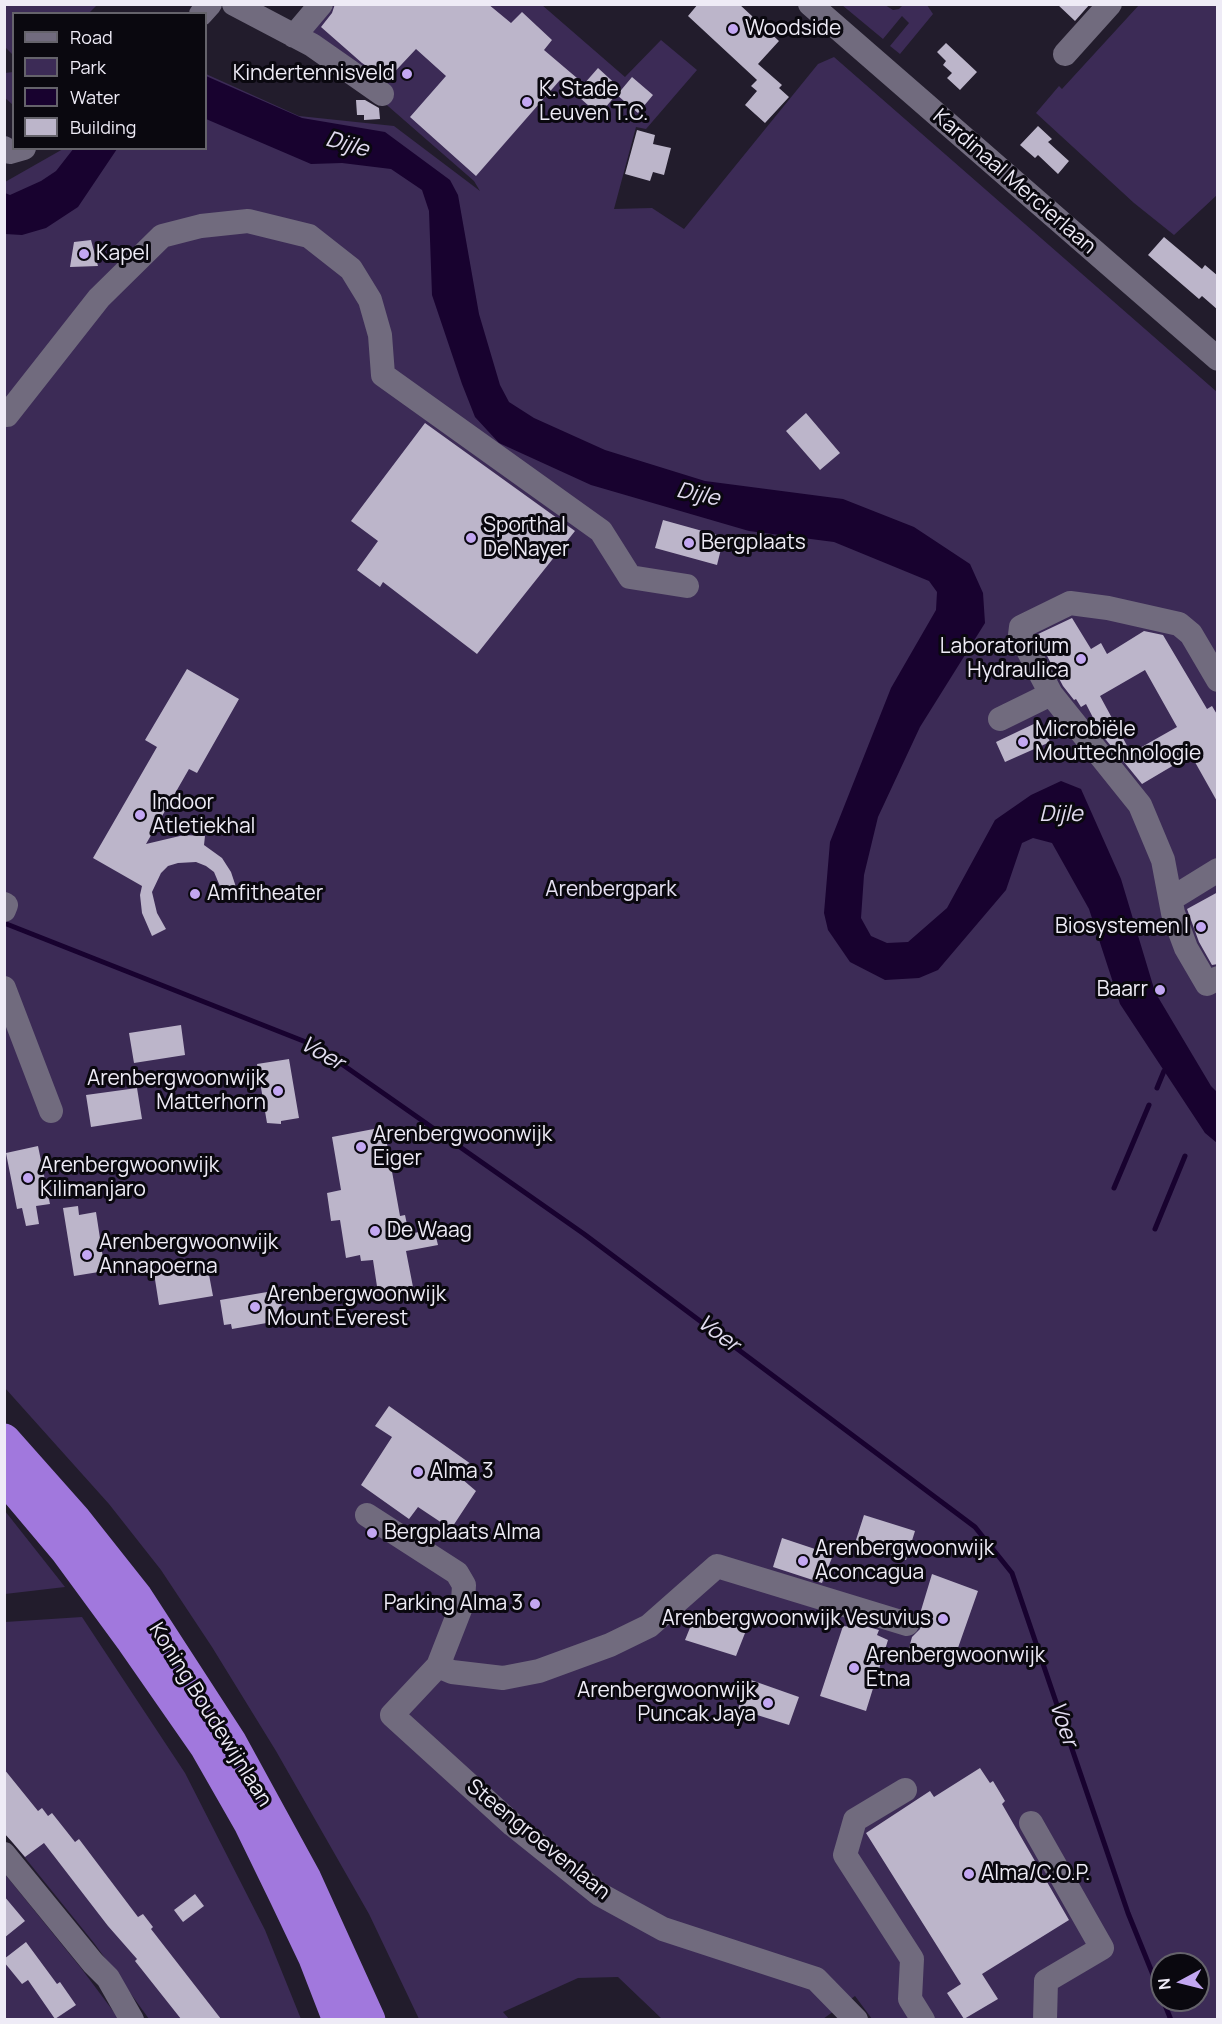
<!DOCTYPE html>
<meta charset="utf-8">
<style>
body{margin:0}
#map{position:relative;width:1222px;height:2024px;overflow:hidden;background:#221c2c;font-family:Manrope,sans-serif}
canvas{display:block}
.frame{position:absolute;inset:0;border:6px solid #eeebf6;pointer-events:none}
.legend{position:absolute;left:12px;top:12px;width:195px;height:138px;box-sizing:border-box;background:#0a080f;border:2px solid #65636b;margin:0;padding:8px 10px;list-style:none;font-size:18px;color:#eeebf6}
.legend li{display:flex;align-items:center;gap:12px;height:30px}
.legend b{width:30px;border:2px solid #65636b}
.north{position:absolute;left:1150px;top:1952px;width:60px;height:60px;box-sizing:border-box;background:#0a080f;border:2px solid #65636b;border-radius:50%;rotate:263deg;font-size:16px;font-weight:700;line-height:24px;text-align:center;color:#eeebf6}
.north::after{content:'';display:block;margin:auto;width:21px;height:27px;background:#c3a7f2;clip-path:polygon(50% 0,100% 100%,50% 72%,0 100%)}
</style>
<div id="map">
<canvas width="1222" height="2024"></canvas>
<div class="frame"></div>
<ul class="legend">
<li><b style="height:8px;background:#716b7e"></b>Road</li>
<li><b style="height:16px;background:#3c2b56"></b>Park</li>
<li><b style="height:16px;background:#18022f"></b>Water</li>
<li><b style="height:16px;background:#bcb5ca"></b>Building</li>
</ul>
<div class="north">N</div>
</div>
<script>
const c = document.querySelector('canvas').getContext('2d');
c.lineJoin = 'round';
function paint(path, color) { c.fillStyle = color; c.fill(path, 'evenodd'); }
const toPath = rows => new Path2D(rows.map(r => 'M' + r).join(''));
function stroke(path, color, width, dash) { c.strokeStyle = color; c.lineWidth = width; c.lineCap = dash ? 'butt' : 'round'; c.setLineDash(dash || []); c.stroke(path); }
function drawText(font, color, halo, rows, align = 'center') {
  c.font = font + ' Manrope,sans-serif'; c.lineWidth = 6; c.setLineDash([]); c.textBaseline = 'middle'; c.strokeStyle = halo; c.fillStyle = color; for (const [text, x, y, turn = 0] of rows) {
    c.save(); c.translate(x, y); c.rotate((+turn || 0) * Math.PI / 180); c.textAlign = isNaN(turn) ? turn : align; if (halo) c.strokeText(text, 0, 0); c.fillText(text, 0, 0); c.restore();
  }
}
paint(toPath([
 [4,5,5,4,97,5,89,13,14,14,13,55,5,47],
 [327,5,542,5,625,77,661,40,697,70,646,129,636,127,614,209,652,208,684,229,818,64,834,57,1217,392,1217,2019,872,2019,855,1996,823,2019,662,2019,618,1977,578,1978,503,2012,509,2019,419,2019,369,1914,276,1751,212,1647,161,1570,109,1504,5,1388,5,182,63,149,206,148,206,74,299,116,394,126,480,191,474,181,303,32],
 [1162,1964,1198,1964,1198,2000,1162,2000],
 [842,5,885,5,893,10,899,9,903,5,927,5,933,14,900,54,890,46,909,23,902,16,883,39],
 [1139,5,1217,5,1217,195,1174,235,1134,203,1036,113,1059,86,1062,89],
 [13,72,14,72,13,105,4,97,5,73],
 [4,1511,5,1511,65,1587,5,1594],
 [82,1617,185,1773,265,1930,301,2019,149,2019,94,1943,5,1833,5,1622],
 [4,1873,81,1968,119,2019,5,2019]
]), '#3c2b56');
paint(toPath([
 [206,76,302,118,385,132,450,180,458,195,479,314,500,385,509,402,534,418,605,450,705,481,843,499,914,527,970,564,983,593,985,623,920,727,878,817,864,875,861,918,871,936,887,943,908,942,947,908,995,820,1031,795,1061,781,1081,789,1121,879,1155,992,1211,1086,1217,1092,1217,1143,1205,1133,1120,1004,1089,909,1052,843,1033,838,1022,843,1006,890,938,970,919,978,885,980,850,962,828,930,824,913,830,842,891,688,936,610,937,592,929,581,834,542,749,531,591,485,499,443,475,417,462,384,432,295,429,211,422,190,391,169,342,163,311,164,206,119],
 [74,148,117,149,78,207,46,228,22,235,5,234,5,193,10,195,41,181,56,171]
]), '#18022f');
stroke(toPath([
 [4,923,316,1046,584,1234,975,1527,1012,1573,1128,1913,1162,1997],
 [1157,1088,1164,1071],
 [1114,1188,1149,1105],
 [1155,1229,1185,1156],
 [1163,2000,1171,2020]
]), '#18022f', 5);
paint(toPath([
 [335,4,488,4,511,23,522,12,552,40,544,50,584,84,598,68,621,89,599,115,560,80,476,176,410,117,446,76,416,49,387,80,362,63,321,27,332,13],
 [698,4,739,4,779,41,758,64,782,85,779,88,789,97,765,123,745,105,757,91,751,86,757,80,688,16],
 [1057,4,1090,4,1075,21],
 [946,43,977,72,960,90,947,78,952,73,943,65,946,61,937,52],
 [632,77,653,95,638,113,617,95],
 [356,100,365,100,379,108,380,119,364,120,364,115,357,115],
 [1038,126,1052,139,1048,142,1069,161,1058,174,1038,155,1035,158,1020,145],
 [637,130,655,135,653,144,671,148,664,175,653,172,650,181,625,174],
 [1164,237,1202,269,1205,265,1218,276,1218,310,1202,296,1199,299,1148,255],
 [91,240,98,266,70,267,74,242],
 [806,413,840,453,820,470,786,431],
 [425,423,575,531,477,654,383,582,380,587,357,570,378,541,351,521],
 [663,520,724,537,717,565,655,548],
 [1072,618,1091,649,1101,643,1107,654,1144,631,1163,635,1207,709,1212,706,1218,716,1218,803,1191,755,1142,784,1102,735,1086,704,1081,707,1076,699,1074,700,1063,686,1036,635],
 [1145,670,1177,727,1131,753,1100,696],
 [187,669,239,699,197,773,189,769,146,844,184,835,205,836,204,845,222,858,231,872,236,887,222,891,214,872,206,866,196,862,178,863,168,866,161,873,152,892,157,913,166,929,152,936,142,913,140,895,142,886,93,858,157,747,145,740],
 [1040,721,1050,742,1005,762,996,742],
 [1218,892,1218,964,1212,965,1199,942,1187,909],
 [181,1025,185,1055,134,1063,129,1033],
 [289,1059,299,1118,281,1121,281,1124,267,1123,257,1064],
 [137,1088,142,1119,91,1127,86,1095],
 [384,1127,400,1216,405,1215,409,1234,434,1229,438,1245,406,1251,413,1287,378,1293,373,1260,361,1261,360,1255,346,1258,340,1220,331,1221,327,1193,341,1190,332,1137],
 [38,1146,50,1204,36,1206,39,1224,26,1226,22,1208,17,1209,6,1153],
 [78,1206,79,1215,96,1212,105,1271,74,1276,63,1208],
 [207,1264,213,1296,159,1305,154,1273],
 [279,1290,284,1320,232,1329,231,1324,224,1325,220,1300],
 [389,1406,471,1464,462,1479,476,1491,451,1529,418,1507,409,1519,361,1485,392,1437,375,1426],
 [864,1515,915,1531,906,1560,855,1543],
 [782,1538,833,1555,822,1583,773,1567],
 [932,1574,978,1591,953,1662,909,1648,912,1637,920,1629,921,1621,919,1617],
 [696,1613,747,1628,736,1656,685,1640],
 [854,1623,879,1630,877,1635,888,1640,866,1711,820,1696,843,1626,853,1627],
 [748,1679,799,1697,789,1725,738,1709],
 [980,1768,990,1783,993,1781,1005,1801,1002,1804,1069,1920,982,1974,998,1999,964,2019,947,1993,961,1984,866,1833,930,1791,934,1797],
 [4,1769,38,1811,42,1808,48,1816,52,1813,75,1842,79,1839,138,1917,143,1914,153,1927,151,1929,221,2019,181,2019,135,1961,137,1959,108,1926,44,1843,25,1857,13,1843,4,1833],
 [195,1894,204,1906,183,1922,174,1910],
 [4,1896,25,1921,4,1938],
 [26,1942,57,1984,60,1982,76,2005,55,2019,28,1980,22,1984,4,1962,4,1959]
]), '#bcb5ca');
stroke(toPath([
 [234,4,312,45,382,94],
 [810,4,1218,359],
 [201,14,210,4],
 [294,36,321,4],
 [1065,54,1110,4],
 [4,148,10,152,24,148],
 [4,413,7,415,99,298,162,236,201,226,248,221,309,236,351,269,370,300,380,335,383,375,601,531,630,577,687,586],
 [1218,680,1191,634,1179,624,1108,608,1070,603,1021,627,1020,635,1051,694,1140,805,1163,860,1173,913,1186,948,1207,984,1218,978],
 [1000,719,1051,694],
 [1171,899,1218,870],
 [4,904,6,905,4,910],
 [4,988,51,1111],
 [367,1515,457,1573,464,1585,463,1602,438,1666,392,1715,513,1825,599,1894,663,1929,816,1979,856,2020],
 [438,1666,452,1672,503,1678,539,1671,610,1645,649,1626,717,1566,907,1624],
 [905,1790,855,1820,845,1855,912,1959,910,1999,923,2020],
 [1031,1823,1102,1948,1046,1981,1045,2020],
 [4,1854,93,1963,108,1978,132,2020]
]), '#716b7e', 24);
stroke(toPath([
 [4,1440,75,1520,136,1597,230,1742,305,1879,369,2020],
 [4,1476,67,1551,133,1641,206,1746,250,1823,286,1897,315,1958,339,2020]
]), '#a178dd', 33);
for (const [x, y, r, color] of [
 [733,29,6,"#c3a7f2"],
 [407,74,6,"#c3a7f2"],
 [527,102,6,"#c3a7f2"],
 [84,254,6,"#c3a7f2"],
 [471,538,6,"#c3a7f2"],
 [689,543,6,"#c3a7f2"],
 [1081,659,6,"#c3a7f2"],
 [1023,742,6,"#c3a7f2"],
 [140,815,6,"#c3a7f2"],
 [195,894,6,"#c3a7f2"],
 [1201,927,6,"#c3a7f2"],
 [1160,990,6,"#c3a7f2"],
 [278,1091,6,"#c3a7f2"],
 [361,1147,6,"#c3a7f2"],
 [28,1178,6,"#c3a7f2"],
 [375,1231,6,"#c3a7f2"],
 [87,1255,6,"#c3a7f2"],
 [255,1307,6,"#c3a7f2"],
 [418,1472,6,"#c3a7f2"],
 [372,1533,6,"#c3a7f2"],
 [803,1561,6,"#c3a7f2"],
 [535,1604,6,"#c3a7f2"],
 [943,1619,6,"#c3a7f2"],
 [854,1668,6,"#c3a7f2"],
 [768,1703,6,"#c3a7f2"],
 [969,1874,6,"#c3a7f2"]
]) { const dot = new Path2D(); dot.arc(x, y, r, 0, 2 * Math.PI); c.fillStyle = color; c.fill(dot); stroke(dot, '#0a080f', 2); }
drawText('21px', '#eeebf6', '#0a080f', [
 ["Woodside",745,29],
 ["Kindertennisveld",395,74,"right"],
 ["K. Stade",539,90],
 ["Leuven T.C.",539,114],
 ["Kapel",96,254],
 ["Sporthal",483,526],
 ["De Nayer",483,550],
 ["Bergplaats",701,543],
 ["Laboratorium",1069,647,"right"],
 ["Hydraulica",1069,671,"right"],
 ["Microbiële",1035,730],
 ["Mouttechnologie",1035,754],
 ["Indoor",152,803],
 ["Atletiekhal",152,827],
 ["Amfitheater",207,894],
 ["Biosystemen I",1189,927,"right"],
 ["Baarr",1148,990,"right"],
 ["Arenbergwoonwijk",266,1079,"right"],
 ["Matterhorn",266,1103,"right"],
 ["Arenbergwoonwijk",373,1135],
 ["Eiger",373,1159],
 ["Arenbergwoonwijk",40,1166],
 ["Kilimanjaro",40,1190],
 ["De Waag",387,1231],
 ["Arenbergwoonwijk",99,1243],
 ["Annapoerna",99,1267],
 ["Arenbergwoonwijk",267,1295],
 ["Mount Everest",267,1319],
 ["Alma 3",430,1472],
 ["Bergplaats Alma",384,1533],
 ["Arenbergwoonwijk",815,1549],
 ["Aconcagua",815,1573],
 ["Parking Alma 3",523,1604,"right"],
 ["Arenbergwoonwijk Vesuvius",931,1619,"right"],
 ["Arenbergwoonwijk",866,1656],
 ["Etna",866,1680],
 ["Arenbergwoonwijk",756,1691,"right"],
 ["Puncak Jaya",756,1715,"right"],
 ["Alma/C.O.P.",981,1874]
], 'left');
drawText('21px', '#eeebf6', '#0a080f', [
 ["Kardinaal Mercierlaan",1014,182,41],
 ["Koning Boudewijnlaan",210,1715,58],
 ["Steengroevenlaan",538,1840,39]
]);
drawText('21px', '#e6e0f3', '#0a080f', [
 ["Arenbergpark",611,890]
]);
drawText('italic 22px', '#e3ddf1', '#0a080f', [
 ["Dijle",347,145,16],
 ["Dijle",698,495,12],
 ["Dijle",1061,815],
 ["Voer",322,1054,30],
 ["Voer",718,1334,37],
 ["Voer",1063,1724,71]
]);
</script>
